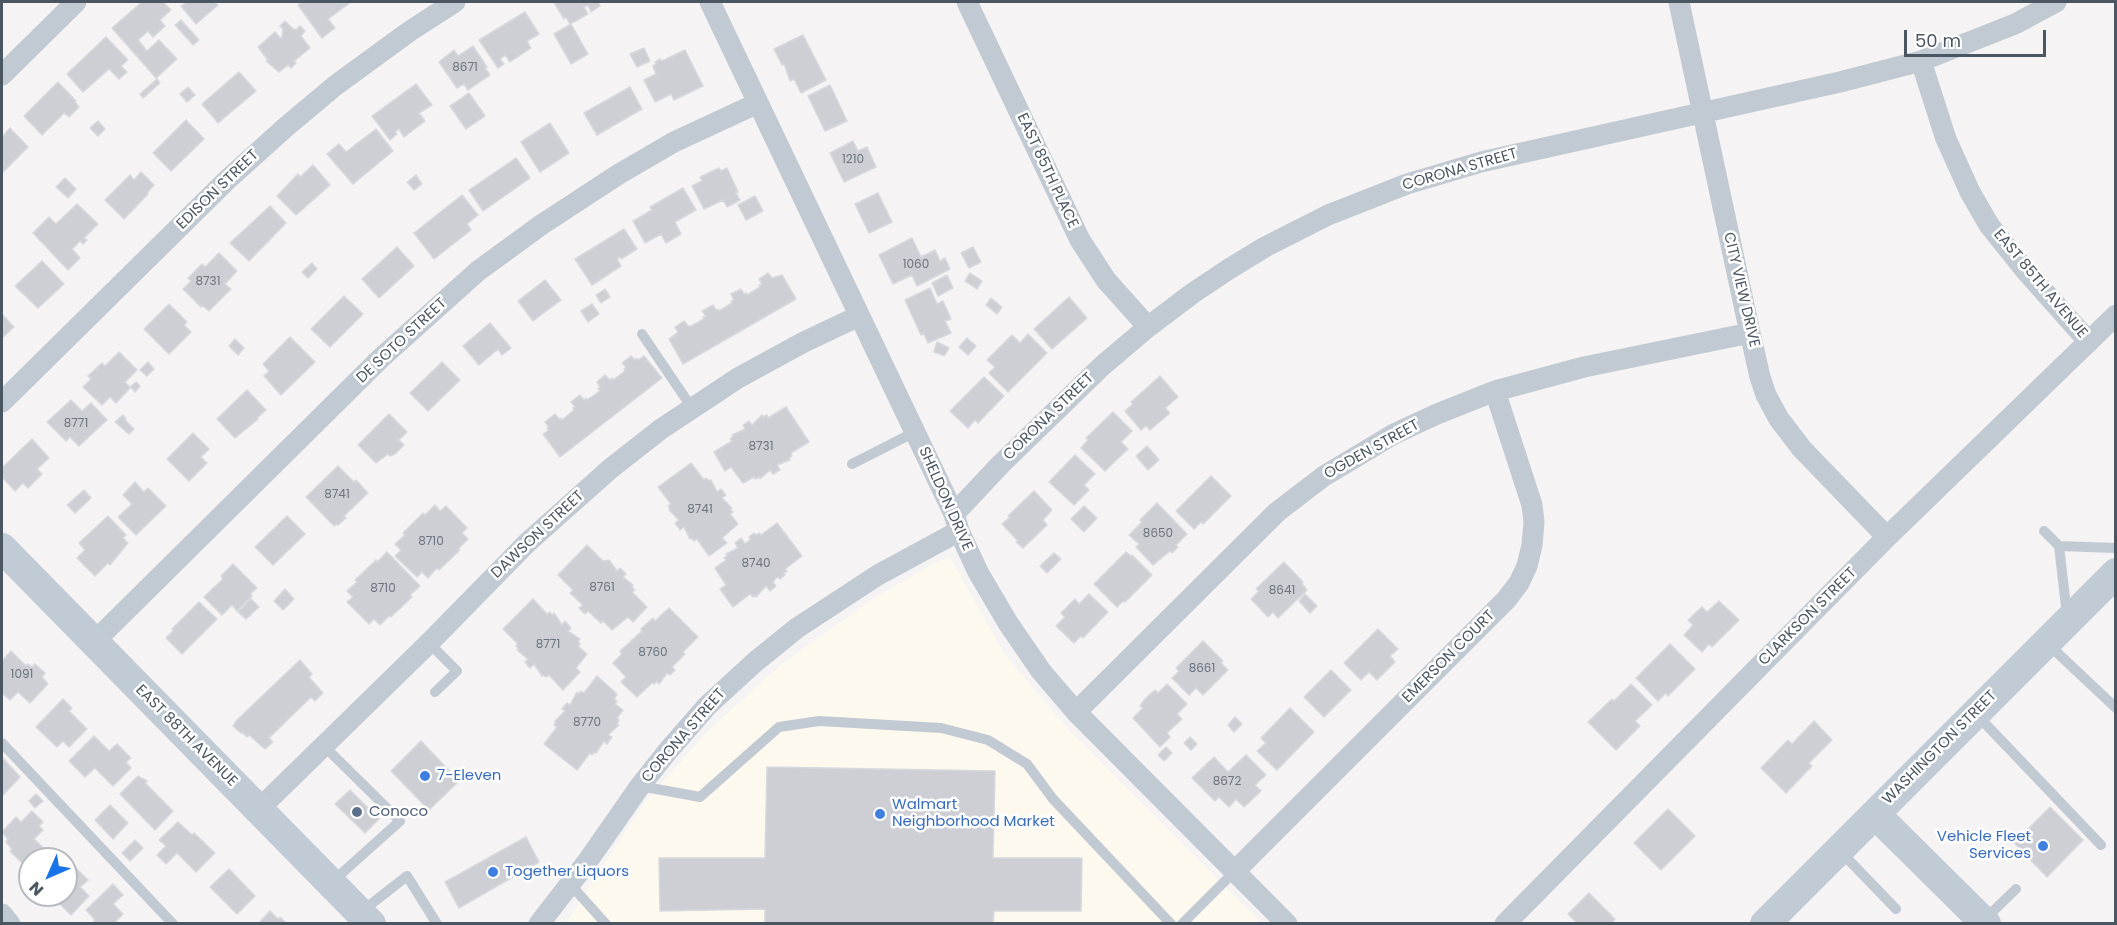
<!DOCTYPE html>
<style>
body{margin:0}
#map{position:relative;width:2117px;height:925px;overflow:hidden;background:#f5f3f3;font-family:Poppins,sans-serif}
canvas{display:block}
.frame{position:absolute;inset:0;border:3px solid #4a5661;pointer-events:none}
.north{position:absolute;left:18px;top:847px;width:60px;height:60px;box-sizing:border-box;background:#fff;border:2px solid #b7bbc0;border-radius:50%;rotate:225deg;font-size:16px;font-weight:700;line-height:24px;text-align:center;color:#4a5661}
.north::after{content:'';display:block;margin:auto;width:21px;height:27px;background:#1a73e8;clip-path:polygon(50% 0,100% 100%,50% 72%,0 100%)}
.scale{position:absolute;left:1904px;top:30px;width:142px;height:27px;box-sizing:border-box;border:3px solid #4a5661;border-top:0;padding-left:8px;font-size:18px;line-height:21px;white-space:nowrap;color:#4a5661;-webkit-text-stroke:4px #fff;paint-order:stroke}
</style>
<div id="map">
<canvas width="2117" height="925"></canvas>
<div class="frame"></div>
<div class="north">N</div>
<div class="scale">50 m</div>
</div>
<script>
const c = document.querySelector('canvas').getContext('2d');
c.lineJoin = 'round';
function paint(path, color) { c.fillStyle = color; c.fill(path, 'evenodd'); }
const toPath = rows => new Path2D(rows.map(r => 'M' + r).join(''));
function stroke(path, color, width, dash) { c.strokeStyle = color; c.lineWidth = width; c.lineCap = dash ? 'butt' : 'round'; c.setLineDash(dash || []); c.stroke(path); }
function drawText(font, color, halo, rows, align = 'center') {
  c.font = font + ' Poppins,sans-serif'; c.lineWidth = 5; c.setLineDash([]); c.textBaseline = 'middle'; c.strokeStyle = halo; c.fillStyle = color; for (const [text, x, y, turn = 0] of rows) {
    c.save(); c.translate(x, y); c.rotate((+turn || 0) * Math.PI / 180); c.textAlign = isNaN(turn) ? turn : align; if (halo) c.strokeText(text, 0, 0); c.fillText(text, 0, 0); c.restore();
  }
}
paint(toPath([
 [950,557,1003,652,1067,728,1261,923,565,924,644,803,709,730,779,666,871,600,931,565]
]), '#fdf9ef');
const building = toPath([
 [142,2,163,2,171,10,160,20,165,26,153,37,148,31,138,40,147,51,159,40,177,59,156,78,112,28,142,2],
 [187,2,214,2,218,5,196,24,181,6,187,2],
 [299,2,351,2,328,19,335,28,322,38,298,5,300,4,299,2],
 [554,2,598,2,600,6,591,12,588,5,584,7,588,14,570,24,566,17,564,19,554,2],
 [525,12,539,34,527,41,531,48,510,62,505,55,500,59,504,64,498,68,479,40,525,12],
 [181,20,199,40,193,45,175,25,181,20],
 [285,21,292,28,296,30,300,26,305,31,301,36,310,48,294,61,296,63,291,68,288,65,279,72,266,61,268,60,258,47,275,32,280,38,282,37,283,29,280,26,285,21],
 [571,24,588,54,571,64,554,34,571,24],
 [803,35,826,80,801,93,794,79,790,81,784,64,782,65,774,49,803,35],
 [106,37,128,60,121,66,127,72,119,79,109,69,83,92,67,74,106,37],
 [473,46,487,67,485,68,490,75,468,90,464,84,457,88,439,62,454,50,458,56,473,46],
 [644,48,650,61,637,67,630,54,644,48],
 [685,50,703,86,674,100,671,94,655,102,644,80,656,74,653,66,656,64,655,62,660,59,662,61,685,50],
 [239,72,256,91,218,123,202,104,239,72],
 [157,79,160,83,143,98,140,94,157,79],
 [58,82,76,101,75,102,79,107,69,117,64,113,42,135,24,116,58,82],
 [416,84,432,105,419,113,425,121,404,137,399,129,395,132,397,134,390,140,372,116,416,84],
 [830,85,847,121,825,131,808,96,830,85],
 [188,87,195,95,187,102,180,94,188,87],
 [630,87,642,109,597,135,584,113,630,87],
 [469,93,485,116,466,129,450,106,469,93],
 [186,120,204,139,171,171,153,153,186,120],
 [98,121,105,129,98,136,90,128,98,121],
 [550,123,569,153,540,172,521,142,550,123],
 [10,128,28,147,2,173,2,137,10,128],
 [376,129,393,151,353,184,327,154,339,144,346,152,376,129],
 [853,141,858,151,867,147,876,167,844,182,830,153,853,141],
 [516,158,530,178,483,211,469,190,516,158],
 [313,165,330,185,296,215,277,196,298,174,300,177,313,165],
 [719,168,721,171,727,168,738,192,736,193,740,200,727,207,723,200,704,209,692,186,702,181,700,177,719,168],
 [141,172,154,185,147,193,148,194,124,219,105,200,130,175,134,180,141,172],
 [416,175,422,184,414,190,407,182,416,175],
 [65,178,76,189,68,198,56,187,65,178],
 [683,188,696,210,675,222,681,234,666,243,661,234,645,243,633,221,652,210,650,207,683,188],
 [878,193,892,222,869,233,855,204,878,193],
 [462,195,478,215,467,224,471,230,434,259,414,233,462,195],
 [755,196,763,211,746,220,738,205,755,196],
 [77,204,98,224,84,238,87,240,83,244,80,241,72,249,80,258,68,270,33,233,49,217,56,224,77,204],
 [270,206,286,223,249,261,230,243,270,206],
 [624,229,637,249,621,259,620,257,617,259,621,266,592,285,575,259,624,229],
 [912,238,921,257,935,250,940,261,945,258,950,269,917,286,912,275,893,284,879,255,912,238],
 [397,247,414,266,379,298,362,279,397,247],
 [973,247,981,262,969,268,961,253,973,247],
 [219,253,237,271,225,284,231,289,209,311,203,306,201,307,183,289,191,281,188,278,202,264,205,267,219,253],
 [42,261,64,284,38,308,15,286,42,261],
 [312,263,317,269,308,278,302,272,312,263],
 [768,273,772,278,782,275,796,299,683,364,669,339,678,332,675,327,684,321,688,326,691,326,704,319,703,317,706,316,702,311,713,305,716,310,718,309,719,311,732,303,731,301,734,300,731,294,741,289,744,294,746,293,747,295,760,287,759,285,762,284,759,279,768,273],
 [970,273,982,281,977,289,965,281,970,273],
 [947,275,953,288,938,296,932,283,947,275],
 [545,280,561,300,533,321,518,301,545,280],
 [930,288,937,304,943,301,951,319,945,321,951,333,928,343,924,334,921,335,905,300,930,288],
 [605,289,610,297,601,303,596,295,605,289],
 [344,296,363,314,330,347,311,329,344,296],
 [1069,297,1087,318,1052,349,1034,329,1069,297],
 [991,298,1002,307,997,314,986,305,991,298],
 [169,304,187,322,184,325,191,332,169,354,144,329,169,304],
 [592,304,599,314,588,322,581,311,592,304],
 [2,314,14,327,2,338,2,314],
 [490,323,511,348,502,355,498,349,479,365,463,346,490,323],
 [1028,334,1047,353,1008,392,989,373,995,367,987,360,1012,335,1020,343,1028,334],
 [290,337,315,362,281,395,264,376,269,371,263,364,290,337],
 [967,338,976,346,968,355,959,347,967,338],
 [235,339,244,348,238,355,229,346,235,339],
 [937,342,949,348,945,355,942,355,934,352,937,342],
 [119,352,137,370,125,382,130,387,136,382,140,386,135,392,131,387,116,403,110,397,102,405,83,387,91,379,88,376,102,363,105,366,119,352],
 [631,356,635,360,637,358,638,360,644,356,662,378,560,457,543,434,549,430,547,428,549,427,545,422,555,414,559,419,561,418,562,420,574,410,573,408,575,407,571,402,580,395,584,400,586,398,587,400,600,391,598,389,600,387,597,382,605,375,610,380,612,378,613,380,625,371,624,369,626,367,622,363,631,356],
 [148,362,154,369,147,376,140,370,148,362],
 [442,362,460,380,428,411,410,393,442,362],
 [1160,376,1178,397,1165,408,1170,413,1150,430,1146,426,1141,430,1125,411,1133,404,1131,402,1160,376],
 [984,377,1004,396,978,423,975,420,968,428,950,411,984,377],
 [247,390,266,410,257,418,258,419,235,438,217,419,247,390],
 [71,400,82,411,91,403,107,420,79,446,70,437,66,441,47,422,71,400],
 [786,407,809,442,791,453,792,456,789,458,790,460,777,465,780,470,773,474,770,470,760,479,760,477,755,479,754,477,743,483,731,467,725,471,714,452,732,441,730,439,733,436,732,435,745,429,743,425,749,421,752,425,762,415,763,417,767,415,768,418,786,407],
 [1113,412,1132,431,1121,442,1128,449,1105,471,1081,448,1088,440,1086,438,1113,412],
 [389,414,407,432,399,440,404,445,395,454,390,456,388,454,376,463,358,445,389,414],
 [123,415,126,419,125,420,134,429,129,434,115,422,123,415],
 [193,433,209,449,201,457,207,463,189,481,167,459,193,433],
 [32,439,49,458,37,469,42,474,28,488,23,483,15,491,2,477,2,468,32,439],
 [1147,446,1159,460,1148,470,1136,456,1147,446],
 [1075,455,1095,474,1084,485,1089,490,1074,505,1049,482,1075,455],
 [691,463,704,480,706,478,709,481,711,480,717,492,721,489,726,495,722,498,732,508,730,509,733,512,730,514,738,524,722,538,727,543,709,556,697,539,694,541,692,538,690,539,684,527,680,530,675,523,679,520,669,510,670,509,668,506,671,504,658,487,691,463],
 [338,466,354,482,356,480,368,493,344,516,346,518,338,525,336,524,334,526,306,497,338,466],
 [1211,476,1231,496,1203,524,1201,522,1194,529,1176,511,1211,476],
 [135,482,144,492,148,488,166,506,136,535,118,517,132,504,123,495,135,482],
 [84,490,91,498,75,513,67,505,84,490],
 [1034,491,1052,510,1043,520,1047,525,1023,548,1016,542,1018,541,1002,524,1010,517,1008,516,1034,491],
 [1157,503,1187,534,1176,545,1178,547,1172,553,1170,551,1153,565,1136,547,1139,544,1129,535,1142,522,1140,520,1157,503],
 [435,505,440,511,446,506,467,528,462,533,468,539,458,549,460,550,439,570,437,568,428,578,422,572,417,577,395,556,401,550,395,544,405,535,403,533,423,513,425,515,435,505],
 [1084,506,1097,518,1084,532,1071,519,1084,506],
 [108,516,126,535,123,538,128,543,110,565,108,563,95,576,77,558,85,550,79,543,108,516],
 [287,516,305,534,273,565,255,547,287,516],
 [777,523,802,556,785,569,787,571,784,573,785,575,780,579,778,577,776,578,773,582,776,586,770,591,766,586,756,597,755,595,753,597,750,594,733,607,720,589,726,585,715,568,726,560,724,558,727,556,726,554,738,548,735,543,741,538,745,544,751,539,749,537,754,533,756,535,759,533,761,535,777,523],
 [587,545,603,561,609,560,617,571,620,568,626,574,623,577,633,585,632,587,635,590,632,592,647,607,633,622,628,617,612,630,603,621,601,623,588,611,585,614,579,608,583,605,570,593,573,590,558,575,587,545],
 [387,552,420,586,410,595,412,597,391,617,389,616,380,625,374,619,369,624,347,602,353,597,347,591,357,582,355,580,376,560,377,562,387,552],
 [1126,552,1131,556,1132,555,1152,575,1125,602,1123,601,1117,607,1094,584,1126,552],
 [1054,553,1061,559,1047,573,1040,566,1054,553],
 [1284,562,1303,582,1302,584,1307,590,1278,618,1273,612,1268,617,1251,599,1259,591,1256,589,1284,562],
 [233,564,257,588,250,594,252,596,237,611,232,605,222,615,204,597,223,579,221,576,233,564],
 [285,589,294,599,283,610,274,601,285,589],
 [1089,594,1108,612,1083,638,1081,636,1074,643,1056,626,1065,617,1061,613,1075,599,1079,604,1089,594],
 [1305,594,1317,606,1310,613,1299,601,1305,594],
 [251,599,259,607,246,619,238,612,251,599],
 [533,599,547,614,550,612,552,615,554,613,562,625,565,621,571,628,568,631,580,639,578,641,580,644,578,646,587,654,576,668,580,672,563,690,549,675,546,677,543,675,542,676,534,664,530,668,525,662,528,659,517,650,519,649,516,646,518,644,503,629,533,599],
 [1719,601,1739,620,1712,647,1709,644,1702,652,1684,635,1693,625,1688,620,1702,607,1707,612,1719,601],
 [199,602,217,619,182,654,166,638,173,631,172,629,199,602],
 [669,608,698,637,683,652,685,654,672,667,675,670,670,675,667,673,659,684,657,681,654,684,652,683,637,697,621,682,626,677,613,663,622,654,620,651,642,631,641,629,653,618,655,621,669,608],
 [1378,629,1398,649,1390,656,1395,662,1377,680,1369,672,1361,680,1344,663,1378,629],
 [1203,641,1223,661,1221,663,1228,670,1203,695,1196,688,1189,695,1172,678,1179,671,1176,668,1203,641],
 [1670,644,1695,669,1668,696,1666,693,1658,701,1636,678,1670,644],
 [11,651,26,666,28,664,32,667,35,664,45,673,42,677,48,684,30,703,18,692,10,700,2,693,2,661,11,651],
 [300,660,312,674,309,677,323,693,315,701,311,697,269,738,273,742,265,749,249,735,247,737,242,732,241,733,233,726,236,721,300,660],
 [1331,670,1351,690,1324,717,1304,697,1331,670],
 [597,676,617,694,614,699,617,701,615,704,623,710,617,718,619,720,617,724,619,725,608,735,612,737,607,744,604,741,596,753,594,752,592,755,590,753,577,770,544,744,557,727,554,725,556,722,555,721,565,711,562,709,567,703,570,705,577,692,579,694,581,691,584,693,597,676],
 [1167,684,1187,704,1177,714,1182,719,1167,733,1170,737,1160,747,1133,718,1143,708,1140,706,1145,699,1155,690,1158,693,1167,684],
 [1631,684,1652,705,1635,721,1640,726,1616,750,1588,722,1612,699,1614,701,1631,684],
 [63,699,72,708,69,711,87,729,69,747,63,741,57,747,36,727,63,699],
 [1290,708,1314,732,1277,770,1257,751,1266,743,1261,738,1290,708],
 [1235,717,1242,724,1234,732,1228,725,1235,717],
 [1814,721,1832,740,1809,763,1812,766,1786,793,1761,768,1788,740,1792,744,1814,721],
 [94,736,109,751,117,744,131,758,126,762,131,768,113,786,95,768,85,777,69,761,94,736],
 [1190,737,1197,744,1191,750,1184,743,1190,737],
 [421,741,459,781,429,810,391,771,421,741],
 [1166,747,1172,753,1164,761,1158,755,1166,747],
 [1246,755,1266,775,1255,785,1261,791,1244,807,1236,799,1229,807,1219,797,1215,801,1192,778,1214,757,1228,772,1246,755],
 [2,757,20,777,2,796,2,757],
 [767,767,995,771,993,858,1082,858,1081,911,994,911,993,924,765,924,765,909,660,911,659,858,765,858,767,767],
 [138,776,147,781,145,783,173,811,155,830,120,794,138,776],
 [350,790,379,819,365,833,335,804,350,790],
 [36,794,43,801,35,808,29,801,36,794],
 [110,805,128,823,113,839,95,820,110,805],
 [2050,807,2083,840,2047,877,2014,843,2050,807],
 [1668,809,1695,836,1661,870,1634,843,1668,809],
 [32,811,43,822,39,826,43,830,34,839,49,853,43,859,30,859,30,871,10,851,12,849,6,842,8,839,2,832,16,817,21,822,32,811],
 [178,822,192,835,194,833,215,853,196,872,177,853,166,864,157,855,166,846,159,840,178,822],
 [526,837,539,862,459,908,445,882,526,837],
 [135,840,143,848,130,861,122,853,135,840],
 [70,862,88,880,80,887,89,896,71,915,51,895,66,895,66,866,70,862],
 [229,869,255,896,237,914,210,887,229,869],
 [113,884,123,895,113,904,123,914,116,921,119,924,92,924,95,920,86,910,113,884],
 [1589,893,1615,919,1611,924,1578,924,1568,914,1589,893],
 [270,911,278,919,280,917,287,924,258,924,270,911]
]);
paint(building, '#cdcfd5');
stroke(building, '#d7d9de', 1.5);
stroke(toPath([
 [642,334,692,408],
 [852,464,915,432],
 [2044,531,2059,546,2067,615],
 [2059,546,2116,548],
 [429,643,457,671,435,692],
 [2049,645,2116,708],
 [1977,715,2101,845],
 [2,743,173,924],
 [324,746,400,821,332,882],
 [640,786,700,797,779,727,819,721,941,728,988,740,1027,764,1053,799,1171,924],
 [1841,852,1896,909],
 [570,884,606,924],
 [361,912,407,876,437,924],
 [1984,920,2016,889],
 [1182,924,1235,871]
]), '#c1cad2', 10);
stroke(toPath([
 [710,2,954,514,959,531,978,572,1008,623,1041,671,1076,712,1287,924],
 [967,2,1080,240,1106,280,1148,327],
 [1679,2,1750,333,1760,377,1766,395,1779,419,1802,449,1887,537],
 [1921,61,1946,139,1970,192,1989,225,2025,270,2089,342],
 [2,75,76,2],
 [2,402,227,180,287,126,336,85,410,31,455,2],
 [954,514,1001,464,1102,366,1148,327,1193,293,1229,269,1265,247,1328,215,1407,184,1481,162,1840,82,1921,61,2015,24,2056,2],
 [94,642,381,358,478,271,541,225,619,174,674,142,758,103],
 [1076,712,1277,512,1324,476,1394,434,1437,414,1495,391,1521,384,1584,367,1750,333],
 [259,809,429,643,527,543,610,469,661,429,738,378,804,342,859,316],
 [1235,871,1506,600,1519,583,1527,566,1532,545,1534,522,1532,505,1495,391],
 [2,914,10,924],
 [539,924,587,862,640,786,667,752,707,706,755,662,797,628,878,575,959,531],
 [1505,924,1887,537,2116,315]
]), '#c1cad2', 21);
stroke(toPath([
 [2,548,371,924],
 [1875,814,1986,924],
 [1765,924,2116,573]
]), '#c1cbd6', 30);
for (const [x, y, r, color] of [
 [425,776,6,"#3f7fe0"],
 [357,812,6,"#5c6f8a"],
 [880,814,6,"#3f7fe0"],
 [2043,846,6,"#3f7fe0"],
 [493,872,6,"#3f7fe0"]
]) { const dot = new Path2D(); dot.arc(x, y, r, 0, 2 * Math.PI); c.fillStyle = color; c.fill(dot); stroke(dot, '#fff', 2); }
drawText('12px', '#6b747e', null, [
 ["8671",465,68],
 ["1210",853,160],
 ["1060",916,265],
 ["8731",208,282],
 ["8771",76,424],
 ["8731",761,447],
 ["8741",337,495],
 ["8741",700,510],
 ["8650",1158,534],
 ["8710",431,542],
 ["8740",756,564],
 ["8761",602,588],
 ["8710",383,589],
 ["8641",1282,591],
 ["8771",548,645],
 ["8760",653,653],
 ["8661",1202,669],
 ["1091",22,675],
 ["8770",587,723],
 ["8672",1227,782]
]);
drawText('15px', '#4a5661', '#fff', [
 ["CORONA STREET",1460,170,-16],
 ["EAST 85TH PLACE",1047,171,65],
 ["EDISON STREET",218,190,-44],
 ["EAST 85TH AVENUE",2040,284,50],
 ["CITY VIEW DRIVE",1741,290,77],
 ["DE SOTO STREET",402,341,-43],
 ["CORONA STREET",1049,417,-44],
 ["OGDEN STREET",1372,450,-29],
 ["SHELDON DRIVE",945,499,66],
 ["DAWSON STREET",538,535,-43],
 ["CLARKSON STREET",1808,617,-45],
 ["EMERSON COURT",1449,657,-45],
 ["EAST 88TH AVENUE",186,736,45],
 ["CORONA STREET",684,736,-49],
 ["WASHINGTON STREET",1940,748,-45]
]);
drawText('15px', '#366cbe', '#fff', [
 ["7-Eleven",437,776],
 ["Walmart",892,805],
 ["Neighborhood Market",892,822],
 ["Vehicle Fleet",2031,837,"right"],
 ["Services",2031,854,"right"],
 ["Together Liquors",505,872]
], 'left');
drawText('15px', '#4e5e75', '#fff', [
 ["Conoco",369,812]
], 'left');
</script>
